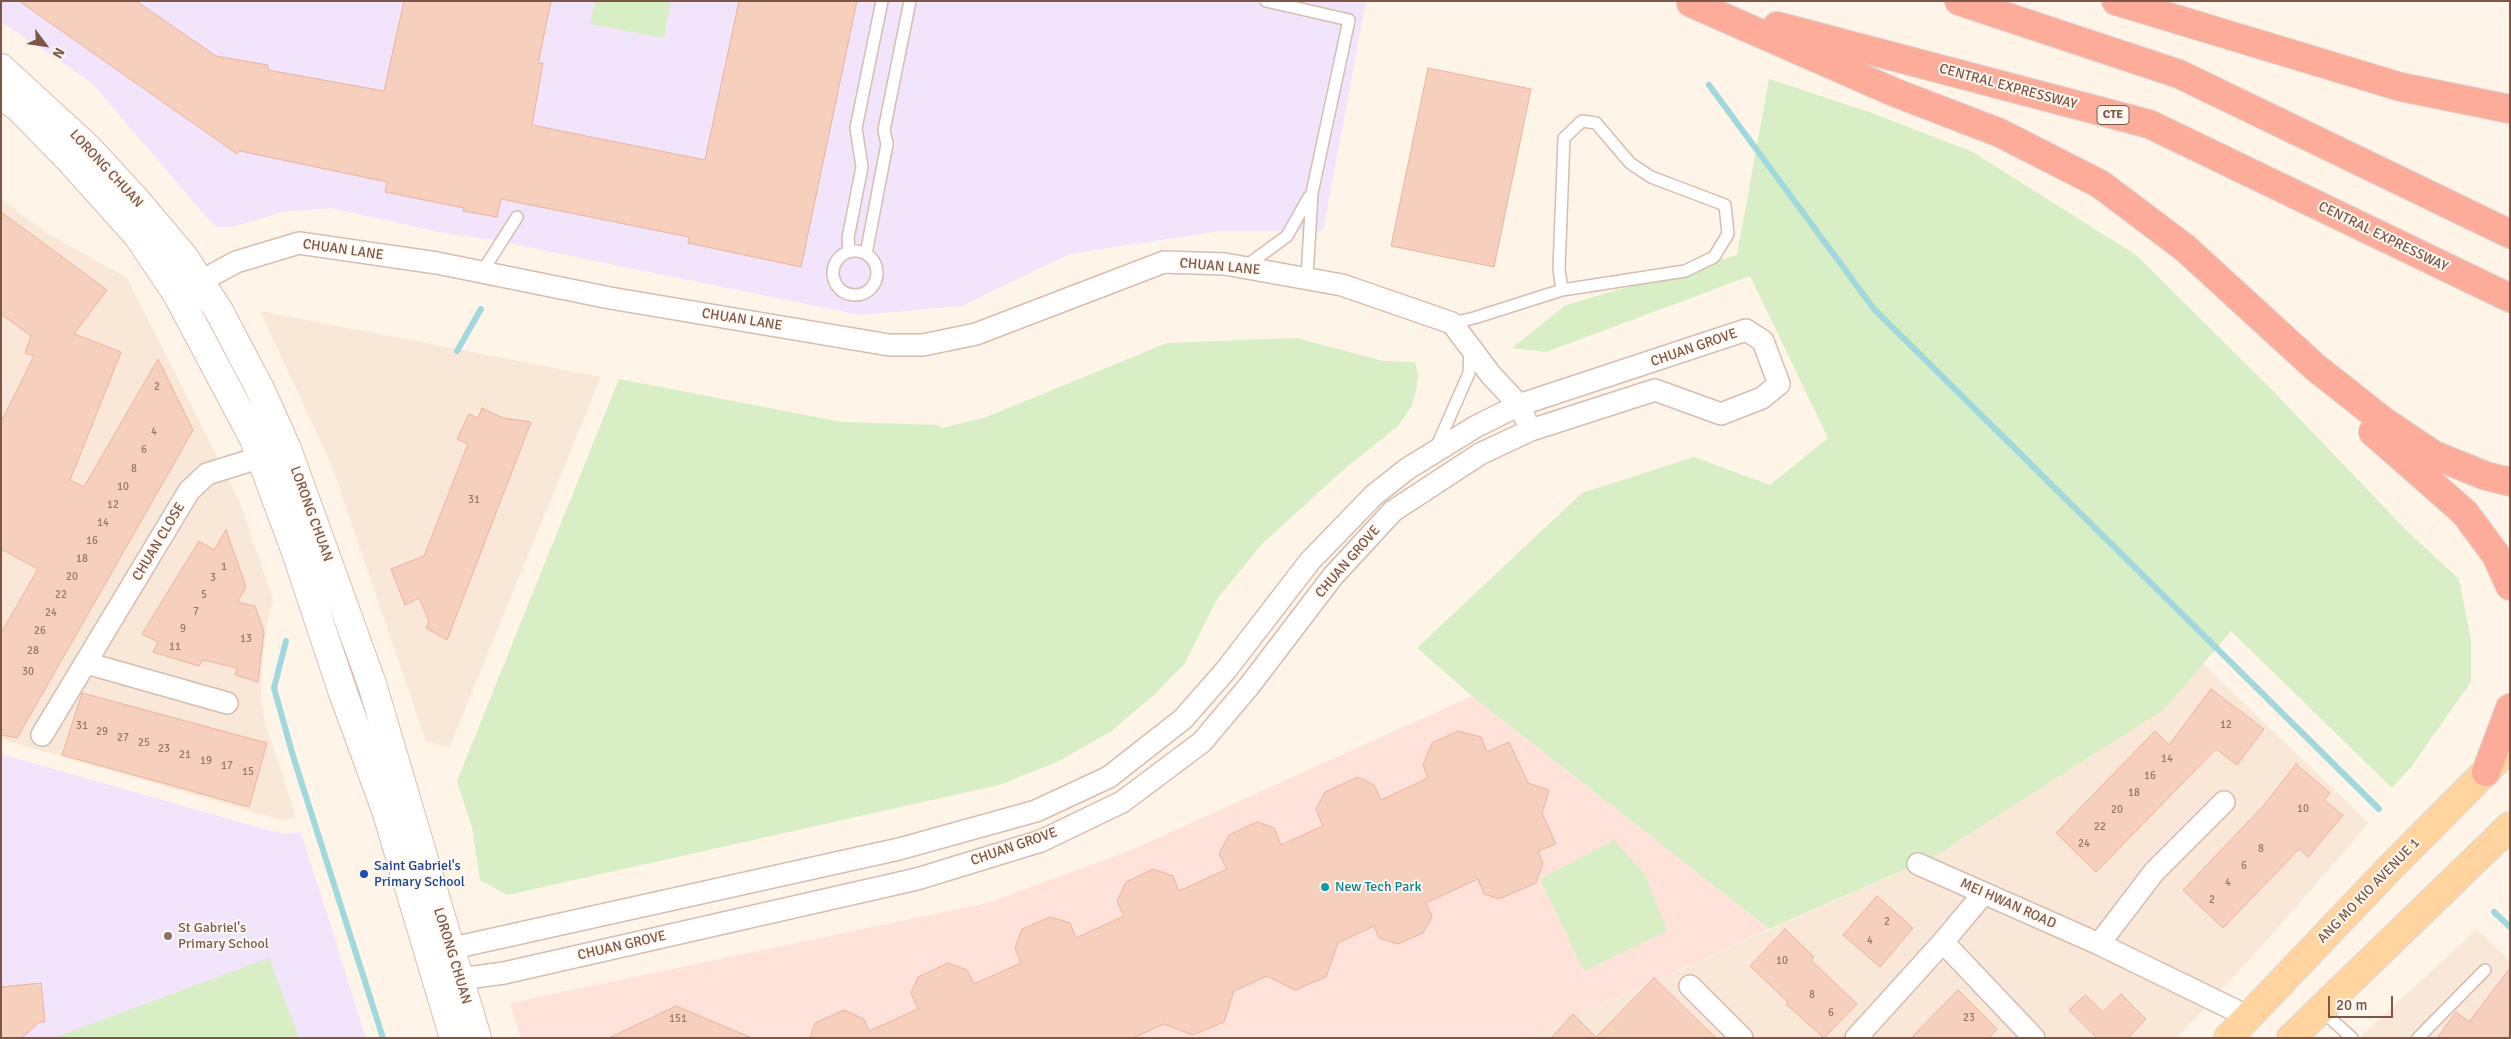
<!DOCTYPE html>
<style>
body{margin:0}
#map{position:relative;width:2511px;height:1039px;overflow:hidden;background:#fef4e8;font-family:Signika,sans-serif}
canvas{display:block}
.frame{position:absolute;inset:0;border:2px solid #7c5748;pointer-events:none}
.north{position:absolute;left:20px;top:20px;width:50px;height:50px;-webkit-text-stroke:4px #fff8f0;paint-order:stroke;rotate:121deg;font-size:14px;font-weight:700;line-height:20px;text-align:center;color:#7c5748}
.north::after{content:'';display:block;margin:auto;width:18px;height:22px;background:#7c5748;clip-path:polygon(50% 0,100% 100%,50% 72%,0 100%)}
.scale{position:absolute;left:2328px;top:996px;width:65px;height:22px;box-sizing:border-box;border:2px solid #7c5748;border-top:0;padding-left:6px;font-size:15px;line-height:18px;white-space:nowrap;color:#7c5748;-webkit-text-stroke:4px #fff8f0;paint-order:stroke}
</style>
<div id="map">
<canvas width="2511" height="1039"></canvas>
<div class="frame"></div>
<div class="north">N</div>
<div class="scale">20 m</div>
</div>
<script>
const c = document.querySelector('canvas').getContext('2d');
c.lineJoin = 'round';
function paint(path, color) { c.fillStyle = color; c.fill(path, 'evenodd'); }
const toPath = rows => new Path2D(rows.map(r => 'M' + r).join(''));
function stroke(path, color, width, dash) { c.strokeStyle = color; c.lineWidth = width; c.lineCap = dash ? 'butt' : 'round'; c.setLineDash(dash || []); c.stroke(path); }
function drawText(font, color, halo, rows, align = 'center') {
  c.font = font + ' Signika,sans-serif'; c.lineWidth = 4; c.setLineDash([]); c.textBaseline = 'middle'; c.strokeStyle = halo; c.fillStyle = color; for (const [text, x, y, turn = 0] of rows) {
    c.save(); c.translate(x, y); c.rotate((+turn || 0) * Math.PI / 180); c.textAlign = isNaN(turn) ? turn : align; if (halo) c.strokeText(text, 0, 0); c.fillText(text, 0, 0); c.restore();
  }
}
paint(toPath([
 [1,199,48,234,127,278,239,500,273,600,267,625,262,662,261,698,265,723,296,817,282,820,1,739],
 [260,311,601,377,449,748,426,741,331,464],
 [2203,664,2369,823,2270,937,2177,1038,1528,1038,1935,856,2165,709],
 [2477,929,2510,961,2510,1038,2359,1038]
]), '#f9e8d8');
paint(toPath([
 [1472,696,1769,929,1528,1038,521,1038,510,1003,987,903,1129,851]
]), '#ffe3db');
paint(toPath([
 [1,1,1366,1,1323,231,1220,231,1069,254,962,306,860,315,493,240,444,233,331,208,282,212,233,227,217,227,208,219,91,82,1,22],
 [1,754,257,827,285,834,301,832,366,1038,1,1038]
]), '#f1e4fb');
paint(toPath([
 [595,1,671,1,664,38,590,24],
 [1769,79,1866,111,1971,151,2136,255,2273,391,2405,529,2459,579,2471,640,2471,682,2411,767,2392,788,2231,631,2165,709,2038,790,1935,856,1769,929,1472,696,1417,648,1582,493,1694,457,1770,485,1828,438,1750,276,1546,352,1512,348,1566,305,1737,255],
 [1297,338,1383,361,1415,362,1418,376,1416,392,1411,407,1398,426,1343,470,1261,545,1217,599,1185,663,1155,694,1110,732,1059,761,999,785,507,895,480,880,472,828,457,781,619,379,842,422,940,425,941,428,984,418,1167,343],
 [1614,840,1645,875,1667,931,1584,971,1540,879],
 [269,958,299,1038,53,1038]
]), '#d8eec4');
stroke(toPath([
 [1709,85,1874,309,2379,809],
 [457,351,481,309],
 [286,641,274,688,293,756,383,1038],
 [2494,912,2510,927]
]), '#9fd8dd', 6);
const building = toPath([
 [19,1,136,1,216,56,268,65,268,70,384,91,404,1,551,1,538,64,543,63,532,125,705,160,739,1,857,1,801,267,688,243,689,237,501,199,497,217,463,211,464,208,385,192,387,182,240,151,237,154,19,1],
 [1428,68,1531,89,1494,267,1391,246,1428,68],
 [1,212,107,290,74,334,121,352,70,480,84,487,158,359,193,430,17,738,1,735,1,633,38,569,1,549,1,422,34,356,25,353,31,336,1,314,1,212],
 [482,408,503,418,531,422,447,640,426,628,429,621,419,598,405,605,391,569,424,556,468,444,457,439,469,414,478,418,482,408],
 [226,530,246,587,237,602,255,606,264,632,258,682,235,675,237,668,203,660,199,666,153,652,158,642,142,634,199,541,214,550,226,530],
 [2211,689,2264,729,2237,765,2216,749,2096,872,2056,833,2155,731,2169,745,2211,689],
 [82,693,267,743,249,807,62,755,82,693],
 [1458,731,1481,737,1487,752,1509,742,1528,783,1549,790,1542,813,1556,844,1538,851,1543,863,1536,883,1499,899,1484,894,1478,879,1426,903,1432,917,1423,933,1398,944,1379,938,1374,926,1338,943,1326,977,1295,990,1267,976,1234,991,1224,1022,1193,1035,1164,1024,1133,1038,810,1038,815,1023,844,1010,864,1019,869,1031,918,1009,911,993,918,977,948,963,967,970,974,984,1021,963,1015,948,1022,929,1050,917,1070,923,1076,938,1124,916,1117,901,1126,882,1153,869,1173,876,1179,891,1227,869,1219,854,1229,835,1257,822,1274,828,1281,845,1323,826,1316,809,1325,792,1358,777,1374,785,1381,800,1428,778,1423,765,1432,743,1458,731],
 [2296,764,2330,793,2324,800,2343,815,2308,857,2299,849,2223,928,2183,890,2265,804,2296,764],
 [1877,896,1913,928,1880,967,1843,935,1877,896],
 [1785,929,1814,957,1811,960,1857,1004,1824,1038,1786,1004,1788,1002,1750,966,1785,929],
 [2510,968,2510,1038,2437,1038,2456,1012,2469,1022,2510,968],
 [1654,978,1716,1038,1551,1038,1573,1014,1596,1037,1654,978],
 [41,983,45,1022,39,1022,22,1038,1,1038,1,987,41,983],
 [1958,990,1997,1029,1989,1038,1911,1038,1958,990],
 [2121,994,2146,1019,2128,1038,2097,1038,2069,1010,2085,995,2103,1012,2121,994],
 [676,1006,752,1038,609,1038,676,1006]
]);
paint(building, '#f6cfbd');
stroke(building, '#ebb49b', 1);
const service = toPath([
 [1266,1,1349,20,1312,193,1307,278],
 '833 273a22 22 0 1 1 44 0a22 22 0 1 1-44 0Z',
 [849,252,848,238,862,167,856,128,882,1],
 [866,254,887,144,884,130,910,1],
 [1246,266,1287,236,1309,197],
 [482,272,517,217],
 [1452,323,1474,318,1562,290,1685,271,1714,257,1728,234,1725,205,1651,177,1630,163,1596,123,1582,121,1564,138,1559,269,1562,290],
 [1436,448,1469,373,1470,348],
 [2320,1009,2352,1038],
 [2418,1038,2485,970]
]);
const minor = toPath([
 [188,288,236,262,299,243,437,263,610,298,889,345,923,345,976,334,1164,262,1225,264,1342,285,1452,323,1491,375,1519,405,1525,418],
 [86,663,227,703],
 [42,735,189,491,207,474,274,453],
 [1918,864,2099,944,2249,1017],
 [1943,942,2034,1038],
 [2099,944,2154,872,2224,802],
 [435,952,899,849,1036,811,1109,777,1183,719,1226,670,1310,561,1374,495,1407,469,1475,427,1519,405,1746,330,1763,341,1779,384,1762,398,1721,414,1655,390,1531,430,1480,454,1393,511,1333,576,1250,685,1202,742,1122,802,1041,841,917,879,504,973,445,981],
 [1690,986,1742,1038],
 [1856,1038,1943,942,1984,893]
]);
const secondary = toPath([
 [1,68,87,147,135,199,184,257,219,311,261,391,287,449,372,684,477,1038],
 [1,94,20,109,69,159,138,236,177,294,254,439,296,552,343,693,386,810,454,1038]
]);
const primary = toPath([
 [2228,1038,2388,870,2502,755],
 [2291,1038,2510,826]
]);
const motorway = toPath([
 [1959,1,2179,74,2510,234],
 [2116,1,2401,87,2510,109],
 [1691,3,1896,93,2000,133,2100,184,2185,248,2315,367,2382,420,2434,455,2486,476,2510,482],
 [1777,26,2149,124,2510,298],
 [2373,432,2465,513,2496,555,2510,586],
 [2486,772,2510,708]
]);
stroke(service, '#d5bdaf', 14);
stroke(minor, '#d5bdaf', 24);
stroke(secondary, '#dabeae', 30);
stroke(primary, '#ddd3cf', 30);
stroke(motorway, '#ddd3cf', 30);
stroke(service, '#fff', 11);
stroke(minor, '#fff', 21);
stroke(secondary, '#fff', 28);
stroke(primary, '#ffd49e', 28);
stroke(motorway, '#feac9a', 28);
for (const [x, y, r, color] of [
 [364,874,5,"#1a4fb4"],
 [1325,887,5,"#0f9aa8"],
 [168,936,5,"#8d6e63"]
]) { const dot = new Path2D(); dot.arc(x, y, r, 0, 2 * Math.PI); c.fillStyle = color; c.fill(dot); stroke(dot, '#fff8f0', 2); }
drawText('11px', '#9a7565', null, [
 ["2",157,387],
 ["4",154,432],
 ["6",144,450],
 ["8",134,469],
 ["10",123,487],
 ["31",474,500],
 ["12",113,505],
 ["14",103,523],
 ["16",92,541],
 ["18",82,559],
 ["1",224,567],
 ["20",72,577],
 ["3",213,578],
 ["22",61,595],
 ["5",204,595],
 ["7",196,612],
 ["24",51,613],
 ["9",183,629],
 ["26",40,631],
 ["13",246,639],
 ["11",175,647],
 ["28",33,651],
 ["30",28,672],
 ["12",2226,725],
 ["31",82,726],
 ["29",102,732],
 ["27",123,738],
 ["25",144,743],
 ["23",164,749],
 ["21",185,755],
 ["14",2167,759],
 ["19",206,761],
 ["17",227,766],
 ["15",248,772],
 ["16",2150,776],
 ["18",2134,793],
 ["10",2303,809],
 ["20",2117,810],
 ["22",2100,827],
 ["24",2084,844],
 ["8",2261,849],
 ["6",2244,866],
 ["4",2228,883],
 ["2",2212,900],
 ["2",1887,922],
 ["4",1870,941],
 ["10",1782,961],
 ["8",1812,995],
 ["6",1831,1013],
 ["23",1969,1018],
 ["151",678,1019]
]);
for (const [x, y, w] of [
 [2113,115,32]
]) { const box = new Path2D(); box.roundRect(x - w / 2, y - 9.5, w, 19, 4); c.fillStyle = '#fff8f0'; c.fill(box); stroke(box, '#7c5748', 1); }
drawText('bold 12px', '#7c5748', null, [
 ["CTE",2113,115]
]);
drawText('14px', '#7c5748', '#fff8f0', [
 ["CENTRAL EXPRESSWAY",2008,87,15],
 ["LORONG CHUAN",106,169,47],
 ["CENTRAL EXPRESSWAY",2383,237,26],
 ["CHUAN LANE",343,250,8],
 ["CHUAN LANE",1220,267,5],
 ["CHUAN LANE",742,320,9],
 ["CHUAN GROVE",1694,348,-19],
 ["LORONG CHUAN",311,514,70],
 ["CHUAN CLOSE",159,542,-59],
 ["CHUAN GROVE",1348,562,-49],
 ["CHUAN GROVE",1014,847,-19],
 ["ANG MO KIO AVENUE 1",2369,891,-46],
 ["MEI HWAN ROAD",2008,904,24],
 ["CHUAN GROVE",622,946,-13],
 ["LORONG CHUAN",452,956,73]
]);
drawText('14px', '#164399', '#fff8f0', [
 ["Saint Gabriel's",374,866],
 ["Primary School",374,882]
], 'left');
drawText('14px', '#0d838f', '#fff8f0', [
 ["New Tech Park",1335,887]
], 'left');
drawText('14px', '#785e54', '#fff8f0', [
 ["St Gabriel's",178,928],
 ["Primary School",178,944]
], 'left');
</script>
